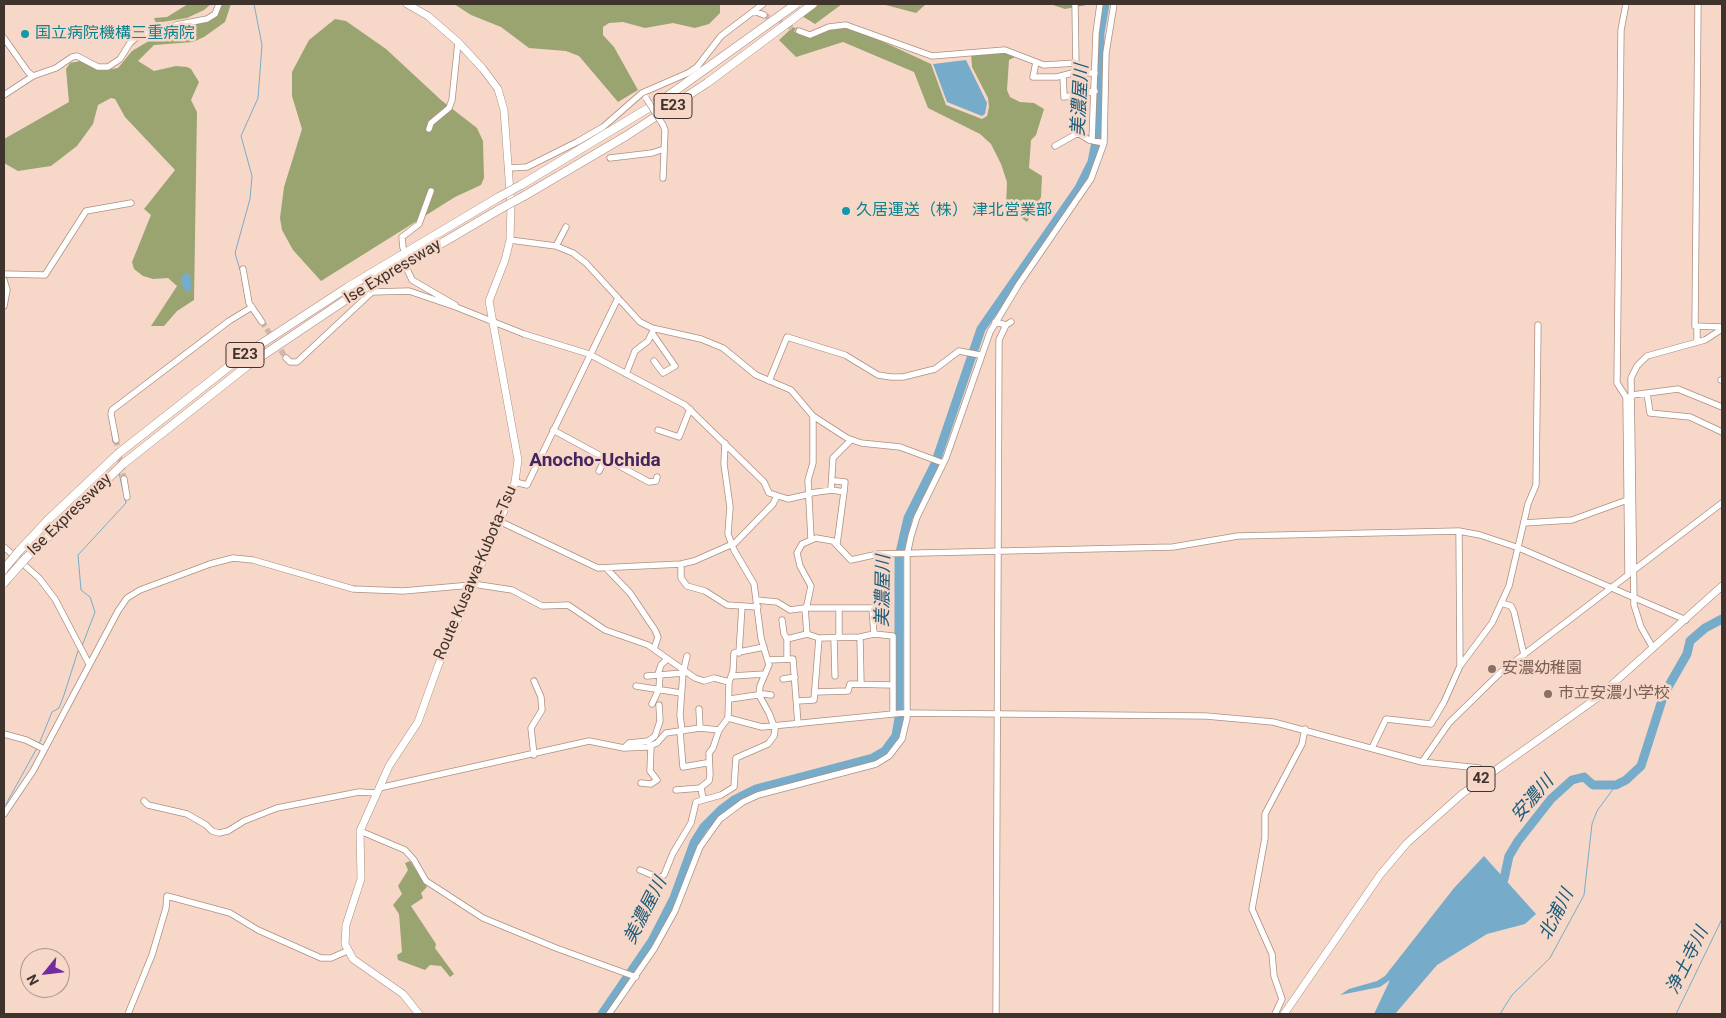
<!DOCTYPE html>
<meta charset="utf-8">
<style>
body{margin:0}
#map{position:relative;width:1726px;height:1018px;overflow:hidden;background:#f7d7c8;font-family:Roboto,sans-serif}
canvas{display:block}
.frame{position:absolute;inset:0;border:5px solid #3f332d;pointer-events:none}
.north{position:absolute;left:20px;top:948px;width:50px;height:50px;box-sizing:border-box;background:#f7d7c8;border:1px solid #ad958a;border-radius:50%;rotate:241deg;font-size:14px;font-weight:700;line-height:20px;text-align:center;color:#3f332d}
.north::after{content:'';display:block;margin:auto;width:18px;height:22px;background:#712ca0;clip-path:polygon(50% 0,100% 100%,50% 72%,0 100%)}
</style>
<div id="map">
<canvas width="1726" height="1018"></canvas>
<div class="frame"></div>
<div class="north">N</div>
</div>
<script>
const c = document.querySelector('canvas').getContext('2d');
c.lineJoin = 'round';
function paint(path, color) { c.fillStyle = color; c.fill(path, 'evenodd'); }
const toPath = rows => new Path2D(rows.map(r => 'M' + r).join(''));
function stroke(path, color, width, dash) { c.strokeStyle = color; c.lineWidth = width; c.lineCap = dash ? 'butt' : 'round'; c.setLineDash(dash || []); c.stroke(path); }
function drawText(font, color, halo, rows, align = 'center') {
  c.font = font + ' Roboto,"Noto Sans JP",sans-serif'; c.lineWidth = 5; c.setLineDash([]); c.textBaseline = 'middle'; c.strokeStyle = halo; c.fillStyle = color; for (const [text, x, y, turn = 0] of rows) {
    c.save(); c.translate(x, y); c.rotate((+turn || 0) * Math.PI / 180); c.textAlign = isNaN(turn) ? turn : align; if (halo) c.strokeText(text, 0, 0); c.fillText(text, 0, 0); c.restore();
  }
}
paint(toPath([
 [188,4,211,4,204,10,187,18,156,23,154,18,167,17],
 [220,4,231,4,225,22,204,37,193,42,154,45,138,61,154,71,176,66,187,67,191,69,199,82,191,100,197,112,194,300,177,311,164,326,151,326,177,286,168,278,153,279,143,276,134,269,132,262,151,215,144,209,175,170,125,117,115,99,111,98,98,105,93,124,77,146,51,166,18,171,4,163,4,139,69,102,66,69,70,63,80,61,104,70,118,68,132,51,159,35,211,20],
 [454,4,720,4,720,13,709,24,695,28,673,23,645,28,623,22,609,23,603,27,603,35,614,47,638,90,618,102,579,56,566,51,529,48,501,27,471,15],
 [818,4,842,4,815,24,802,16],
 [882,4,926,4,916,13],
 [1050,4,1092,4,1065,9],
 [335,19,346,21,386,49,441,100,477,128,483,141,484,178,481,185,455,197,321,281,293,250,282,230,280,218,284,187,302,129,292,96,292,72,309,40],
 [847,25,931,64,946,105,982,119,987,116,989,107,988,98,972,67,971,53,1011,53,1015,57,1009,60,1007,90,1010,97,1020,102,1034,103,1044,109,1036,135,1031,140,1029,168,1042,176,1041,197,1027,222,1006,206,1007,182,1001,164,991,144,980,134,928,108,914,72,843,42,796,57,779,40,793,27,807,35],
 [410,861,427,887,421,893,423,898,411,906,436,944,435,948,454,974,450,977,441,966,430,965,425,970,398,960,397,955,402,952,399,914,393,905,402,894,398,886,408,870,405,863]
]), '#9aa471');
paint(toPath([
 [966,60,987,103,985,114,982,116,947,102,933,64],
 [186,273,190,274,192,288,187,293,181,284,181,276],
 [1484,856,1536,914,1525,924,1487,934,1437,965,1395,1014,1374,1014,1390,980,1380,987,1340,995,1349,989,1377,981,1385,976,1454,888]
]), '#76acca');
stroke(toPath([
 [240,270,235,253,250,199,252,176,241,136,258,98,262,45,254,4],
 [242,279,246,302],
 [121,400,207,334],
 [109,411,113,442],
 [82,646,95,612,90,597,81,590,78,555,126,503,119,473],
 [39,744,52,712,59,708,64,695,78,651],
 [6,804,37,748],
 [1500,1014,1512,995,1550,958,1584,895,1592,824,1597,811,1616,785],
 [1676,1014,1722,919]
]), '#76acca', 1);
stroke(toPath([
 [1498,888,1504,879,1509,856,1518,841,1551,799,1572,780,1584,777,1593,785,1616,785,1626,780,1641,766,1664,694,1687,654,1690,641,1705,628,1722,619],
 [602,1014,652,941,674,898,694,843,704,827,722,809,734,800,756,789,873,758,885,751,896,736,899,718,899,557,908,518,935,464,981,329,1079,188,1092,162,1099,127,1100,33,1105,4]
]), '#76acca', 9);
stroke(toPath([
 [764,15,799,31],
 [262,322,286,358],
 [116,440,124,479]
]), '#d2b6a9', 5.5, [5.5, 3]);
const minor = toPath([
 [1075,4,1076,69,1082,73,1095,73],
 [1626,4,1621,30,1617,383,1626,397,1632,397],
 [1698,4,1695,326,1722,327],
 [754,11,764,15],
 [799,31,810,35,829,27,846,25,932,56,1005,50,1044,65,1076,63],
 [4,38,28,72,33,76],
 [1036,62,1033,77,1057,77,1080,71],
 [1063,76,1064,97,1095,91],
 [4,95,33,76,56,68,72,57,77,56,98,67,108,67,120,59,130,43,138,36,176,25,207,19,215,14,219,4],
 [663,125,665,130,663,178],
 [429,129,431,123,449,108,452,100,458,42],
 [1092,140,1096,33,1100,4],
 [1055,146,1078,133,1089,140,1104,143],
 [610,158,652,153,664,149],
 [508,168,527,167,577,142,603,127,642,93,688,73,697,67,721,36,763,4],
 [510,240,556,246,573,253,586,263,640,322,652,328,701,339,723,348,756,375,791,390,813,416,847,438,861,443,900,447,943,463],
 [556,246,566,227],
 [403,248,402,237,419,224,431,191],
 [243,269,249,303,262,322],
 [407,269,412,280,455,305],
 [4,274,45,275,86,211,131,203],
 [4,280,7,290,4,306],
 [995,322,1006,325,1011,322],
 [652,333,675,366,663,373,654,361],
 [1697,342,1697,326],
 [286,358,290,362,297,362,372,292,409,291,456,307,524,334,589,354,685,405,764,482,769,493,788,499,810,494],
 [626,374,635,351,648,341,653,331],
 [1721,380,1722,380],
 [769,381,787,337,845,355,878,375,891,377,903,377,935,369,959,351,980,355],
 [1647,393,1650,413,1690,417,1722,432],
 [1632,395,1678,389,1722,407],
 [553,430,649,482,656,481,657,477],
 [658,430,679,437,690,409],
 [116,440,111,414,112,410,229,321,252,307],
 [599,471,606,458],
 [124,479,127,497],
 [836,481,845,482,844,492],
 [515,482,527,485,618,298],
 [831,490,833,458,851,440],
 [810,493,832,490,844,492,837,544],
 [499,521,598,568,681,564,694,561,735,543,773,504,777,496],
 [1524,523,1572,520,1630,499],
 [811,539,808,480,813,463,813,416],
 [4,547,39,578,55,599,89,664],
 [681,564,681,578,687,586,705,591,727,605,758,607],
 [607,569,630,593,655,630,658,637,654,649],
 [1634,570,1722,503],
 [473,584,512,590,542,606,568,605,605,630,648,645,695,678,704,681,714,678,729,682],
 [756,600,777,602,790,610,805,608,807,605,811,586,800,566,797,553,802,544,816,538,833,541,851,560,878,554,1173,547,1238,536,1459,531,1480,535,1519,548,1686,620],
 [1501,603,1511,606,1514,612,1524,655],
 [782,620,784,634,787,639],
 [807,634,805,608,872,608,874,634],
 [839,637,839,609],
 [860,637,861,684],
 [834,638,835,676],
 [1653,648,1641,627,1634,605,1631,378,1637,366,1647,356,1705,340,1722,329],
 [739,653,742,606],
 [787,658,787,639,807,634,819,638,860,637,874,634,893,636,893,714],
 [768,660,793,659,798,724],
 [1460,666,1492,623,1509,586,1528,504,1536,485,1538,325],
 [658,674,661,665,666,660],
 [647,676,683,673],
 [732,676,765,674],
 [783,679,795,677],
 [534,681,541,697,542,710,531,728,534,755],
 [636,686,681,693],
 [815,692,848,691,850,684,893,685],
 [730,699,764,694,771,695],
 [797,701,814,700,819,638],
 [652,704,659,689,660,674],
 [699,709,700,728],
 [728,718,729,682,733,671,734,653,764,647],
 [680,731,683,767,706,763,709,765],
 [682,731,680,715,683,673,687,656],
 [4,734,26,740,44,749],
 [624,748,629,743,648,741,655,736,660,721,659,705],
 [1372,748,1386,719,1431,724,1444,702,1460,666,1459,531],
 [1422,762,1449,723,1501,672,1628,575,1626,397],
 [641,783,651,784,657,780,650,771,651,746],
 [379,788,589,741,624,748,647,747,657,743,666,733,700,728,719,730,728,718,762,727,903,713,1206,716,1273,722,1422,762,1479,768,1486,775],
 [676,790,701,788],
 [703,800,701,787,709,781,710,775,709,753,713,748,719,730],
 [144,801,148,805,187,814,206,825,212,831,219,833,228,831,244,821,277,808,359,792,377,793],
 [4,814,33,771,118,611,127,598,140,590,210,564,233,558,253,560,353,589,403,591,472,585],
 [360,831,405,850,414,860,426,881,483,918,556,948,636,977],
 [640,870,659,878,664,875,673,853,691,823,696,802,721,795,734,787,736,758,768,744,774,736,775,729,769,713,759,695,760,686,769,665,761,638,754,584,734,550,728,534,730,507,724,464,725,443],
 [128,1014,152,955,166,908,167,896,230,913,258,930,321,958,331,958,347,951],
 [609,1014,654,949,675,911,700,847,720,819,743,802,758,795,876,764,889,756,902,739,907,718,907,555,911,536,917,517,946,458,990,332,1019,284,1091,179,1099,157,1104,143,1106,53,1114,4],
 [996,1014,999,340,1006,325],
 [1275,1014,1282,999,1274,976,1272,954,1252,909,1265,838,1265,814,1302,744,1305,729]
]);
const major = toPath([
 [407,4,428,16,458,42,483,69,498,89,504,110,511,206,510,240,505,260,489,301,518,460,515,482,509,499,438,666,418,722,389,766,360,831,361,879,346,925,345,944,353,959,403,994,419,1014],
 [1284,1014,1380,875,1407,843,1462,794,1597,698,1722,586]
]);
const highway = toPath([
 [521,185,665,98,796,4],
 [524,196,626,136,707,83,813,4],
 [19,551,48,520,119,453,241,357,348,287,499,197],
 [26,558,123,464,247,366,350,297,500,209],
 [4,583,9,577]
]);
stroke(minor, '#ad8f81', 7);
stroke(major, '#ad8f81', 8);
stroke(highway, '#ad8f81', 9);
stroke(minor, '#fff', 5.5);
stroke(major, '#fff', 7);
stroke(highway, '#fff', 8);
const minorBridge = toPath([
 [646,98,663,125]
]);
const highwayBridge = toPath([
 [499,197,521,185],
 [500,209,524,196],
 [4,569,19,551],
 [9,577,26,558]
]);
stroke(minorBridge, '#ad8f81', 7, []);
stroke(highwayBridge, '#ad8f81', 9, []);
stroke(minorBridge, '#fff', 5.5);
stroke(highwayBridge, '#fff', 8);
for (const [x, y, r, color] of [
 [25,34,5,"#0f9aa8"],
 [846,211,5,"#0f9aa8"],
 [1492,669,5,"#8d6e63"],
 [1548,694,5,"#8d6e63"]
]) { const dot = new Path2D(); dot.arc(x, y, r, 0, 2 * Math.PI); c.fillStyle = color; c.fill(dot); stroke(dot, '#f7d7c8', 2); }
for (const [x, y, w] of [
 [673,106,38],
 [245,355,38],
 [1481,779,28]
]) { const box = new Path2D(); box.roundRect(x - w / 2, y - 12.5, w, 25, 4); c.fillStyle = '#f7d7c8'; c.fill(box); stroke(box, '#3f332d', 1); }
drawText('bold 15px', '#3f332d', null, [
 ["E23",673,106],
 ["E23",245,355],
 ["42",1481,779]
]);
drawText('16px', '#0d838f', '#f7d7c8', [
 ["国立病院機構三重病院",35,34],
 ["久居運送（株） 津北営業部",856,211]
], 'left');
drawText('16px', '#3f332d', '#f7d7c8', [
 ["Ise Expressway",393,272,-31],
 ["Ise Expressway",70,515,-44],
 ["Route Kusawa-Kubota-Tsu",476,573,-67]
]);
drawText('16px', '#785e54', '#f7d7c8', [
 ["安濃幼稚園",1502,669],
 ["市立安濃小学校",1558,694]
], 'left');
drawText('italic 18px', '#195b7a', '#f7d7c8', [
 ["美濃屋川",1081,100,-87],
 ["美濃屋川",884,591,-89],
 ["安濃川",1533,799,-49],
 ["美濃屋川",646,911,-63],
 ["北浦川",1557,915,-63],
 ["浄土寺川",1688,961,-64]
]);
drawText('bold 19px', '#45255e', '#f7d7c8', [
 ["Anocho-Uchida",595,461]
]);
</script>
